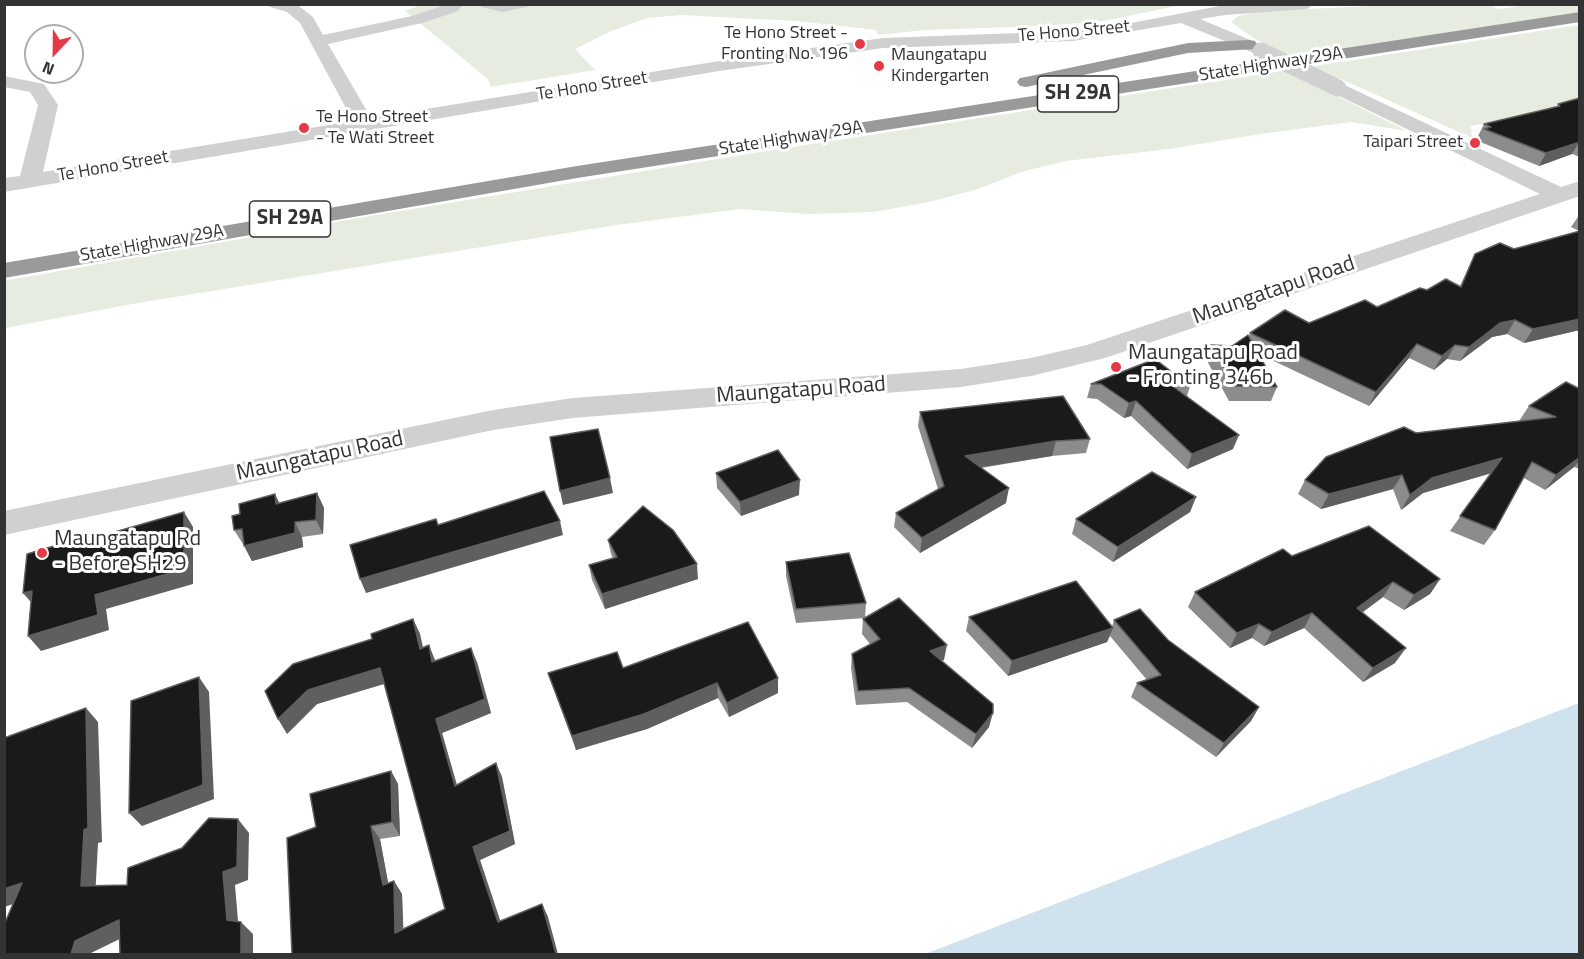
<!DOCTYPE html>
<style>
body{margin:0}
#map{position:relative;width:1584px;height:959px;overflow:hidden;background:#fff;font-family:"Titillium Web",sans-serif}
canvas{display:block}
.frame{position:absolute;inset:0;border:6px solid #333;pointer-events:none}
.north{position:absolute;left:24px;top:24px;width:60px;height:60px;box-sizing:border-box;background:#fff;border:2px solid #adadad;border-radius:50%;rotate:202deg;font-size:16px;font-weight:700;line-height:24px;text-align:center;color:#333}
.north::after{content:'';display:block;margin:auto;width:21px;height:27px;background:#e63946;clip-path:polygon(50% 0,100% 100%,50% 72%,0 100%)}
</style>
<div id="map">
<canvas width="1584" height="959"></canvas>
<div class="frame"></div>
<div class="north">N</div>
</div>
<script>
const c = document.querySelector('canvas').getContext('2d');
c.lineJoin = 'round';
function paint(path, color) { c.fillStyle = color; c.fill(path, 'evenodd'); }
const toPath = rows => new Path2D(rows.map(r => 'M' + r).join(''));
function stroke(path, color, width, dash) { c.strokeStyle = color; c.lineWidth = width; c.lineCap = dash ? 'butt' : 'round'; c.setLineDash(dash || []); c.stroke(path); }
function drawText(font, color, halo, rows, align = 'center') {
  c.font = font + ' "Titillium Web",sans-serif'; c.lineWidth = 6; c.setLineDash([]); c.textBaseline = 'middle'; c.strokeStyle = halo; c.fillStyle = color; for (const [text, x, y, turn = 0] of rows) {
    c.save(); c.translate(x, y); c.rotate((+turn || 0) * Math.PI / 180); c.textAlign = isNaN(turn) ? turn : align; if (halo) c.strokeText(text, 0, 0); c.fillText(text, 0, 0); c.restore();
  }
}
paint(toPath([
 [424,4,1181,5,1104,21,1041,26,925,30,878,35,876,30,797,21,681,15,647,18,609,32,575,49,595,70,491,87,488,79,405,11],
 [1416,4,1489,5,1498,9,1538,4,1579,5,1579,13,1292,57,1255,39,1231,22,1238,16,1264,11],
 [1579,25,1579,101,1547,111,1471,126,1472,138,1339,78,1309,82,1407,131,1351,122,1260,134,1169,149,1066,161,1021,172,978,189,929,202,873,212,809,214,740,209,616,225,132,304,5,328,5,281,9,280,370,216,748,154]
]), '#e6ecdf');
paint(toPath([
 [1579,703,1579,954,925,954]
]), '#cfe2ee');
paint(toPath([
 [268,4,299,6,313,17,323,35,412,16,448,4,463,4,458,11,422,23,328,44,371,118,719,61,883,38,1073,31,1126,24,1225,5,1314,4,1307,9,1225,15,1200,19,1267,47,1270,51,1267,55,1261,56,1181,23,1073,41,883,48,719,71,4,192,4,178,20,176,38,105,30,92,4,87,4,76,44,84,58,105,43,172,353,121,300,23,287,12,270,7,268,4],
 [480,4,529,4,527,7,502,12,482,7,480,4],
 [1338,82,1561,187,1580,181,1580,196,1105,358,1031,376,961,387,573,418,493,430,4,535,4,511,493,410,573,398,961,369,1031,358,1087,345,1540,194,1331,92,1329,88,1331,84,1338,82]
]), '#d0d0d0');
paint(toPath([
 [1580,12,1580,22,577,178,4,278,4,263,577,166,1580,12],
 [1249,40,1255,41,1257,45,1255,49,1188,53,1026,87,1020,86,1017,82,1020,78,1026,77,1188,43,1249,40]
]), '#9a9a9a');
stroke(toPath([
 [1261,51,1338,88]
]), '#d0d0d0', 17);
paint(toPath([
 [1580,98,1580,157,1572,154,1539,166,1478,141,1480,137,1478,136,1484,124,1557,107,1558,104],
 [1580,214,1579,330,1524,343,1507,334,1492,337,1460,361,1447,359,1434,370,1409,358,1369,406,1259,354,1277,387,1271,401,1229,401,1206,359,1211,345,1232,346,1249,336,1250,333,1309,323,1377,307,1427,290,1460,286,1475,254,1514,249,1579,231,1571,227],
 [1091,384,1190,386,1187,396,1233,449,1187,469,1131,416,1124,418,1097,399,1087,398],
 [1580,389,1580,469,1574,467,1545,490,1524,478,1495,530,1484,545,1450,531,1491,473,1423,493,1401,510,1393,489,1321,509,1298,494,1305,480,1416,433,1519,421,1529,406],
 [920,412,1090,439,1086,453,1052,456,981,468,1006,503,920,553,894,527,896,513,938,489,918,426],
 [716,473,799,495,741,516,717,488],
 [317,493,324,508,323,534,302,537,303,547,252,561,244,544,243,544,234,530,240,514,275,494,279,503],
 [1196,497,1190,512,1113,562,1072,534,1076,519],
 [608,540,698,579,605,609,592,580,589,565,613,558,611,554],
 [1292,556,1440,579,1430,594,1404,610,1383,597,1362,613,1395,663,1363,682,1304,628,1264,646,1252,638,1230,648,1188,607,1195,592],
 [786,562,866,603,865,618,796,623,786,576],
 [969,617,1112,627,1114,620,1168,640,1259,707,1251,721,1216,757,1131,697,1137,683,1147,680,1110,636,1107,642,1008,676,966,631],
 [413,619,420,634,423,648,436,661,477,662,491,713,442,733,457,785,496,763,502,777,515,844,480,860,500,921,542,904,548,917,292,954,316,827,391,771,398,784,400,836,380,839,388,883,394,881,402,894,403,929,445,909,384,684,317,704,287,734,372,639],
 [863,619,944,660,941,661,989,727,972,748,907,702,856,705,851,668,852,654,870,644,862,634],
 [623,668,778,678,778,693,729,717,718,698,647,729,576,750,553,687,548,673]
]), '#8c8c8c');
paint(toPath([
 [1579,142,1572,154,1539,166,1546,153],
 [1580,319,1580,330,1524,343,1533,329],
 [1515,320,1507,334,1492,337,1460,361,1469,347,1500,323],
 [1417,344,1409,358,1369,406,1376,392],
 [1455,345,1447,359,1434,370,1442,356],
 [1136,401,1131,416,1124,418,1129,403],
 [1239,435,1233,449,1187,469,1192,454],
 [1056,441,1052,456,963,470,965,456],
 [1580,457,1580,460,1574,467,1545,490,1556,475],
 [1502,458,1492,473,1423,493,1401,510,1410,495,1432,478],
 [1402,475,1393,489,1321,509,1329,494],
 [610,478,613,493,563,505,560,491],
 [800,480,799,495,741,516,740,502],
 [1009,488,1006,503,920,553,922,538],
 [317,493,324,508,323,534,316,520],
 [275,494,282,509,276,504],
 [1196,497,1190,512,1113,562,1118,547],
 [184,512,193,527,193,584,106,609,109,630,41,651,28,636,95,595],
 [560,521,563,535,366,593,360,579],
 [295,522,302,537,303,547,252,561,244,546],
 [697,564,698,579,605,609,602,594],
 [1440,579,1430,594,1404,610,1414,595],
 [1393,582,1383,597,1347,623,1357,608],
 [32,591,36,608,23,593],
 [1312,613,1304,628,1264,646,1272,632],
 [413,619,420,634,426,663,420,649],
 [1259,624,1252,638,1230,648,1237,633],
 [1113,628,1107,642,1008,676,1012,661],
 [429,645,435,660,439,677,432,662],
 [947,645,944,660,927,665,930,651],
 [471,648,477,662,491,713,442,733,461,800,455,786,436,719],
 [1406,648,1395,663,1363,682,1373,668],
 [380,668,387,683,317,704,287,734,278,719,308,690],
 [199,677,209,692,214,799,142,826,129,813],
 [778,678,778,693,729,717,727,703],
 [717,683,718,698,647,729,576,750,572,736],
 [1259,707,1251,721,1216,757,1224,743],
 [86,708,98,722,102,842,98,843,95,899,81,886],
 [993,713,989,727,972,748,976,734],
 [496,763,502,777,515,844,480,860,505,935,498,922,473,847],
 [391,771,398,784,400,836,392,822],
 [238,819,249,833,248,880,235,885,239,933,227,920,223,872],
 [371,826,380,839,391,898,383,885],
 [394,881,402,894,404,945,395,933],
 [22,883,38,896,4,907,4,889],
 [542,904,548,917,558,954,556,954],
 [119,920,134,932,91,953,91,954,71,954,75,941],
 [241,922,253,934,253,954,241,954]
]), '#5f5f5f');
const building = toPath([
 [1580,98,1580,142,1546,153,1484,129,1491,127,1484,124,1560,106,1558,104,1580,98],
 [1580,231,1580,319,1533,329,1515,320,1500,323,1469,347,1455,345,1442,356,1417,344,1376,392,1250,333,1285,310,1309,323,1365,300,1377,307,1420,288,1427,290,1446,279,1461,287,1475,254,1500,243,1514,249,1580,231],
 [1248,335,1277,387,1235,386,1211,345,1232,346,1248,335],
 [1155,359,1190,386,1171,385,1239,435,1192,454,1136,401,1129,403,1101,384,1091,384,1155,359],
 [1566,382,1580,389,1580,457,1556,475,1532,462,1495,530,1460,516,1502,458,1432,478,1410,495,1402,475,1329,494,1305,480,1326,457,1404,427,1416,433,1556,417,1529,406,1566,382],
 [1063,396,1090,439,1056,441,965,456,1009,488,922,538,896,513,944,486,920,412,1063,396],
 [598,429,610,478,560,491,550,437,598,429],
 [778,450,800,480,740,502,716,473,778,450],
 [1152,472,1196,497,1118,547,1076,519,1152,472],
 [544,491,560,521,360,579,350,545,436,519,438,525,544,491],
 [317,493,316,520,295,522,295,533,244,546,242,529,234,530,232,516,240,514,239,504,275,494,276,504,317,493],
 [643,506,673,530,697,564,602,594,589,565,617,557,608,540,643,506],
 [184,512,184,569,95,595,98,615,28,636,32,591,23,593,27,554,94,534,94,538,184,512],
 [1369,526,1440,579,1414,595,1393,582,1357,608,1406,648,1373,668,1312,613,1272,632,1259,624,1237,633,1195,592,1283,549,1292,556,1369,526],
 [849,553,866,603,796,609,786,562,849,553],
 [1076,581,1113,628,1012,661,969,617,1076,581],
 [899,598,947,645,930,651,993,704,993,713,976,734,909,688,858,691,852,654,880,639,863,619,899,598],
 [1140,609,1168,640,1259,707,1224,743,1137,683,1161,675,1114,620,1140,609],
 [413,619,420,649,429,645,432,662,471,648,485,699,436,719,455,786,496,763,510,831,473,847,498,922,542,904,556,954,292,954,287,838,316,827,310,794,391,771,392,822,371,826,383,885,394,881,395,933,445,909,380,668,308,690,278,719,265,691,293,664,372,639,371,634,413,619],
 [748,622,778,678,727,703,717,683,644,714,572,736,548,673,617,652,623,668,748,622],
 [199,677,203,785,129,813,131,701,199,677],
 [86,708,88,828,84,830,81,886,127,885,128,868,182,848,209,818,238,819,237,867,223,872,227,920,241,922,241,954,120,954,119,920,75,941,71,954,4,954,4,925,22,883,4,889,4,738,86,708]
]);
paint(building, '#1a1a1a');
stroke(building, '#5f5f5f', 1.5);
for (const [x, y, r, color] of [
 [860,44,6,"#e63946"],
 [879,66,6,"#e63946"],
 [304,128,6,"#e63946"],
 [1475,143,6,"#e63946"],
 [1116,367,6,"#e63946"],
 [42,553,6,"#e63946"]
]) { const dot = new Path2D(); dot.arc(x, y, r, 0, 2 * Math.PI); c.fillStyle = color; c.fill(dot); stroke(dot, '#fff', 2); }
drawText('18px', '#333', '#fff', [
 ["Te Hono Street",1074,32,-5],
 ["State Highway 29A",1271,65,-9],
 ["Te Hono Street",592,87,-9],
 ["State Highway 29A",791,139,-9],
 ["Te Hono Street",113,167,-10],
 ["State Highway 29A",152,244,-10]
]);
drawText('18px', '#333', '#fff', [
 ["Te Hono Street -",848,34],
 ["Fronting No. 196",848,55],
 ["Maungatapu",891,56,"left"],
 ["Kindergarten",891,77,"left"],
 ["Te Hono Street",316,118,"left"],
 ["- Te Wati Street",316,139,"left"],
 ["Taipari Street",1463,143]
], 'right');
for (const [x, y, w] of [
 [1078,94,81],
 [290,219,81]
]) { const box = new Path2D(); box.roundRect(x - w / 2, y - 18, w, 36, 4.5); c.fillStyle = '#fff'; c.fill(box); stroke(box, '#333', 1.5); }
drawText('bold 21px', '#333', null, [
 ["SH 29A",1078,94],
 ["SH 29A",290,219]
]);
drawText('22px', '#333', '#fff', [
 ["Maungatapu Road",1274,291,-19],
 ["Maungatapu Road",801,391,-4],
 ["Maungatapu Road",320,457,-12]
]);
drawText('22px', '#333', '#fff', [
 ["Maungatapu Road",1128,354],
 ["- Fronting 346b",1128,379],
 ["Maungatapu Rd",54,540],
 ["- Before SH29",54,565]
], 'left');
</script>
